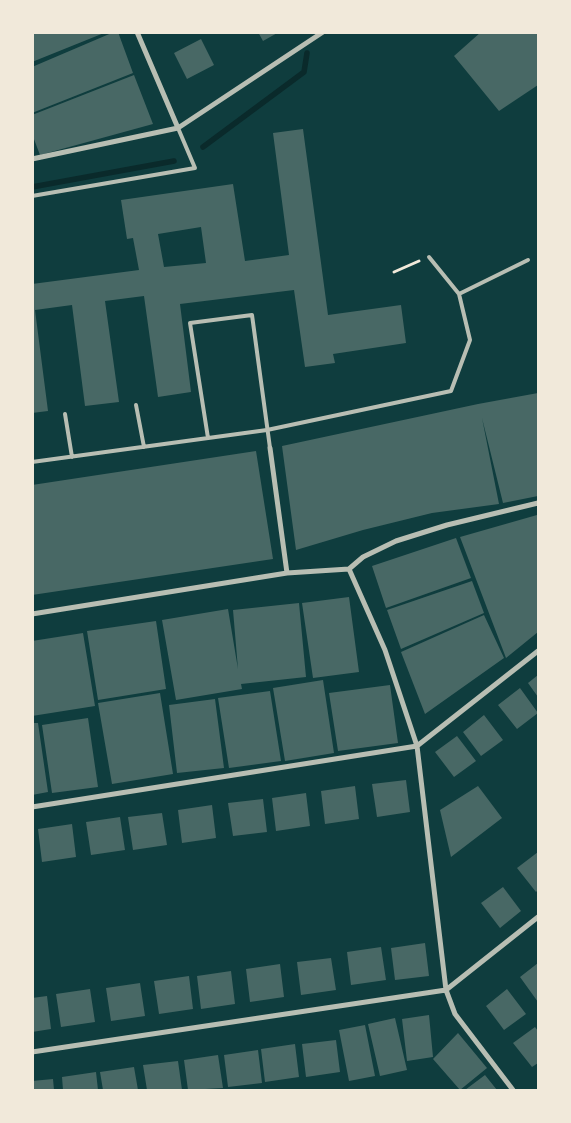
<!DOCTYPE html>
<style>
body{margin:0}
#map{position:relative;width:571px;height:1123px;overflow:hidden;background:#0f3d3e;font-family:Signika,sans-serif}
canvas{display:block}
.frame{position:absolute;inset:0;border:34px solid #f1e9da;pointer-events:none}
</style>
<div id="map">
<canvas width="571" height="1123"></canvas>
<div class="frame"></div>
</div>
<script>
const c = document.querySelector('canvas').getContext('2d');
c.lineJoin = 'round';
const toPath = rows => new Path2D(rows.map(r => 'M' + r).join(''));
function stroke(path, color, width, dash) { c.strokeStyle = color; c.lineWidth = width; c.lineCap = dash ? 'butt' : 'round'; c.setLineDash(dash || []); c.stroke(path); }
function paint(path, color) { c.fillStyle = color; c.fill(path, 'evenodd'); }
stroke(toPath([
 [203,147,304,72,307,53],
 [32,187,174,161]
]), '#0a2a2b', 5.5);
paint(toPath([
 [32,32,104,32,104,33,32,62],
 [114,32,118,32,133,73,32,113,32,67],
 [258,32,279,32,263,41],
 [481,32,538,32,538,85,499,111,454,56],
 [201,39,214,65,187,79,174,53],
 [134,75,153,124,40,155,32,134,32,115],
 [303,129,328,315,401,305,406,343,333,354,335,363,305,367,294,290,180,304,191,392,158,397,144,296,105,301,119,402,85,406,72,305,35,310,48,411,32,413,32,284,139,270,133,238,127,239,121,200,233,184,245,261,289,255,273,133],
 [201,227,206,263,164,267,158,234],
 [538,393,538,496,503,503,482,418,499,504,432,513,363,530,296,550,282,446,478,404],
 [256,451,273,559,32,595,32,485],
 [537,515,538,632,506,658,460,537],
 [456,538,471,578,386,608,372,566],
 [472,581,484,613,401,649,387,610],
 [349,597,359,672,313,678,302,603],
 [299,603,306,677,241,684,242,689,176,700,162,620,228,609,238,669,233,610],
 [484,615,504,658,425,714,401,652],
 [156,621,166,689,98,700,87,631],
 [83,633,95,706,32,716,32,641],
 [538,675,538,697,528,683],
 [323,680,334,753,285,761,273,688],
 [390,685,398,743,338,751,329,693],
 [520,688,538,713,517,729,498,705],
 [270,691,281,761,229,768,218,698],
 [160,693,173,774,112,784,98,703],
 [215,699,224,768,177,773,169,705],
 [484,715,503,740,481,756,463,732],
 [88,718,98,787,52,793,42,725],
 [32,723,38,723,48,792,32,795],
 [457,736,476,761,454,777,435,752],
 [406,780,410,812,377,817,372,784],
 [355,786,359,819,325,824,321,791],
 [478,786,502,818,451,857,440,810],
 [306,793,310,826,276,831,272,798],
 [263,799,267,832,233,836,228,803],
 [212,805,216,838,182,843,178,810],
 [162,813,167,845,133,850,128,817],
 [120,817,125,850,91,855,86,822],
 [72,824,76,857,42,862,38,829],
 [538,852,538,890,536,892,517,868],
 [503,887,521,911,500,928,481,903],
 [425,943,429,976,395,980,391,948],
 [381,947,386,980,351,985,347,952],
 [331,958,336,990,301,995,297,962],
 [538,963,538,1002,520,977],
 [280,964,284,997,250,1002,246,969],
 [231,971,235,1004,201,1009,197,976],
 [189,976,193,1009,159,1014,154,981],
 [140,983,145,1016,111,1021,106,988],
 [90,989,95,1022,61,1027,56,994],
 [507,989,526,1014,504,1030,486,1006],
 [47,996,51,1029,32,1032,32,998],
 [429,1015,433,1057,407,1061,402,1019],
 [395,1018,407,1070,380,1076,368,1024],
 [365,1025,375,1076,349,1081,339,1030],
 [535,1027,538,1031,538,1063,532,1067,513,1043],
 [458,1033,487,1068,460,1090,433,1059],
 [336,1040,340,1072,306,1077,302,1044],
 [295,1044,299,1077,265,1082,261,1049],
 [258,1050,262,1083,228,1087,224,1055],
 [218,1055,223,1088,188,1090,184,1060],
 [178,1061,182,1090,147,1090,143,1065],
 [134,1067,138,1090,103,1090,100,1072],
 [96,1072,98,1090,63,1090,62,1077],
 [485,1075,497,1090,465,1090],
 [53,1079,54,1090,32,1090,32,1081]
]), '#486865');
stroke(toPath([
 [394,272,419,261]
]), '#f1e9da', 3);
stroke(toPath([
 [32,196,195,168,178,128],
 [429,257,459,294],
 [136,405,144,447],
 [65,414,72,457],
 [208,438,190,323,252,315,270,448],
 [32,462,267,430,451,391,470,340,459,294,528,260]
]), '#b8beb3', 4);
stroke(toPath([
 [137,32,178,128],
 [32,159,178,128,323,32],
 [270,448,287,573],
 [349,569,385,650,417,746,446,990,455,1014,513,1090],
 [349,569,363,557,396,541,447,525,538,503],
 [32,614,287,573,349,569],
 [32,807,417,746,538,651],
 [32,1052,446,990,538,917]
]), '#b8beb3', 5);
</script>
